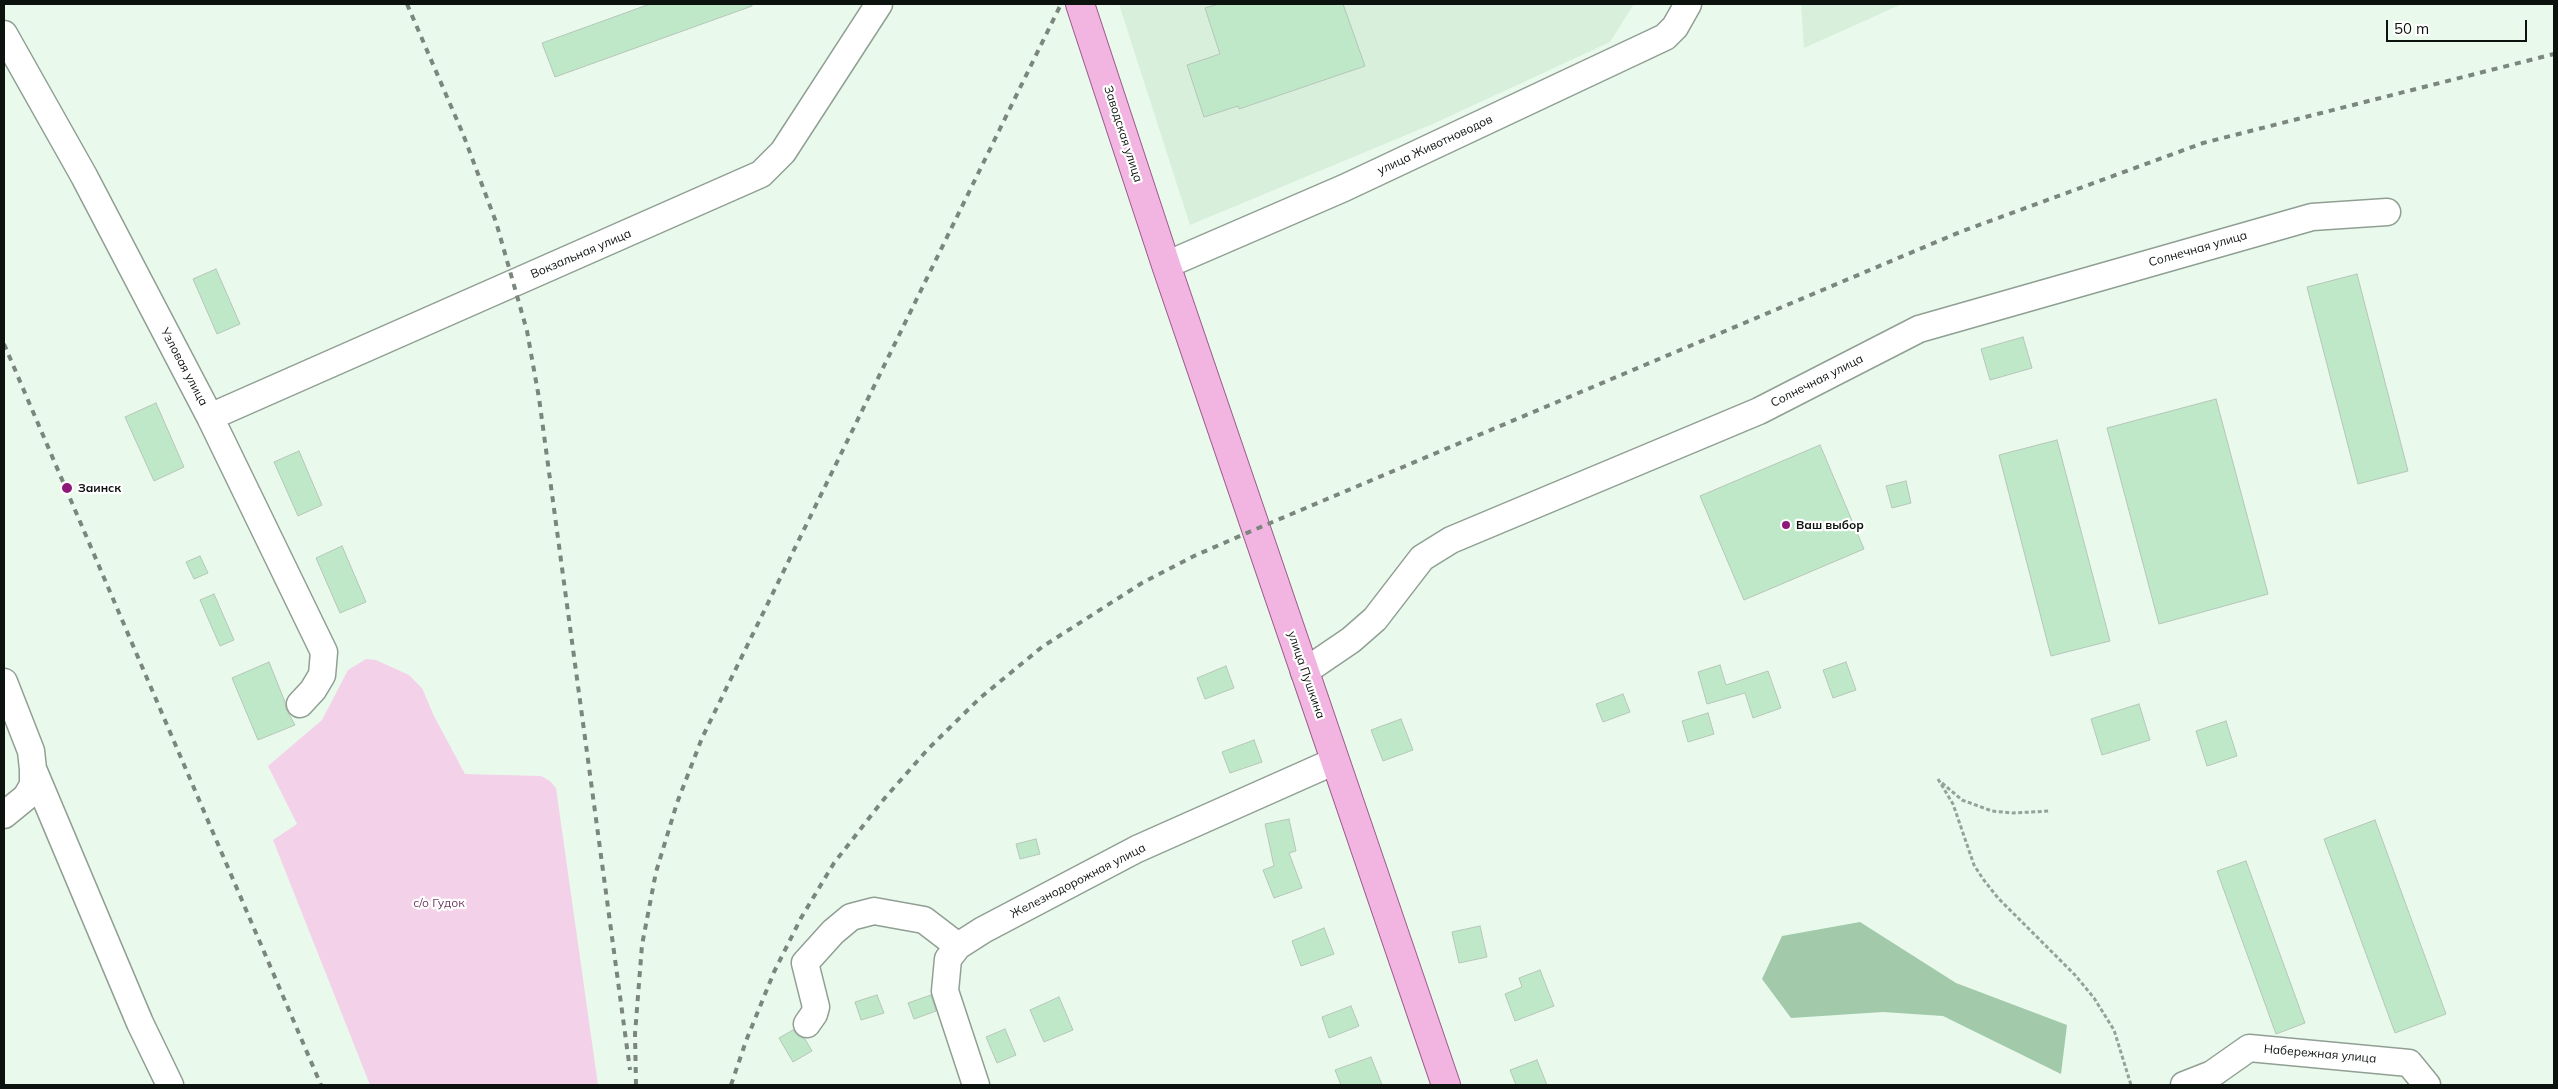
<!DOCTYPE html>
<meta charset="utf-8">
<style>
body{margin:0}
#map{position:relative;width:2558px;height:1089px;overflow:hidden;background:#e9faec;font-family:Mulish,sans-serif}
canvas{display:block}
.frame{position:absolute;inset:0;border:5px solid #0c120d;pointer-events:none}
.scale{position:absolute;left:2386px;top:20px;width:141px;height:22px;box-sizing:border-box;border:2px solid #0c120d;border-top:0;padding-left:6px;font-size:15px;line-height:18px;white-space:nowrap;color:#0c120d;-webkit-text-stroke:4px #fff;paint-order:stroke}
</style>
<div id="map">
<canvas width="2558" height="1089"></canvas>
<div class="frame"></div>
<div class="scale">50 m</div>
</div>
<script>
const c = document.querySelector('canvas').getContext('2d');
c.lineJoin = 'round';
function paint(path, color) { c.fillStyle = color; c.fill(path, 'evenodd'); }
const toPath = rows => new Path2D(rows.map(r => 'M' + r).join(''));
function stroke(path, color, width, dash) { c.strokeStyle = color; c.lineWidth = width; c.lineCap = dash ? 'butt' : 'round'; c.setLineDash(dash || []); c.stroke(path); }
function drawText(font, color, halo, rows, align = 'center') {
  c.font = font + ' Mulish,sans-serif'; c.lineWidth = 4.5; c.setLineDash([]); c.textBaseline = 'middle'; c.strokeStyle = halo; c.fillStyle = color; for (const [text, x, y, turn = 0] of rows) {
    c.save(); c.translate(x, y); c.rotate((+turn || 0) * Math.PI / 180); c.textAlign = isNaN(turn) ? turn : align; if (halo) c.strokeText(text, 0, 0); c.fillText(text, 0, 0); c.restore();
  }
}
paint(toPath([
 [1119,4,1634,4,1610,42,1435,123,1190,225],
 [1801,4,1902,4,1804,48]
]), '#d8efdc');
paint(toPath([
 [366,659,376,660,409,675,422,688,434,716,465,774,541,776,550,781,556,788,598,1085,370,1085,273,840,297,824,268,766,322,720,348,670]
]), '#f3d2e9');
paint(toPath([
 [1860,922,1956,983,2067,1025,2061,1074,1943,1016,1883,1012,1791,1018,1762,979,1782,936]
]), '#a1c9aa');
const building = toPath([
 [650,4,752,4,752,6,555,77,542,43,650,4],
 [1219,4,1343,4,1365,66,1239,109,1238,106,1204,117,1187,65,1220,54,1205,8,1219,4],
 [216,269,240,324,217,334,193,279,216,269],
 [2357,274,2408,471,2358,484,2307,287,2357,274],
 [2023,337,2032,368,1990,380,1981,349,2023,337],
 [2216,399,2268,594,2159,624,2107,428,2216,399],
 [156,403,184,467,154,481,125,417,156,403],
 [2057,440,2110,641,2051,656,1999,455,2057,440],
 [1820,445,1864,549,1744,600,1700,496,1820,445],
 [299,451,322,505,298,516,274,462,299,451],
 [1906,481,1911,503,1892,508,1886,486,1906,481],
 [342,546,366,602,340,613,316,558,342,546],
 [200,556,208,573,194,579,186,562,200,556],
 [214,594,234,640,220,646,200,600,214,594],
 [269,662,285,702,286,709,295,725,258,740,232,678,269,662],
 [1846,662,1856,690,1833,698,1823,670,1846,662],
 [1720,665,1726,685,1768,671,1781,708,1753,718,1745,693,1707,704,1698,672,1720,665],
 [1226,666,1234,688,1205,699,1197,678,1226,666],
 [1623,694,1630,712,1603,722,1596,704,1623,694],
 [2139,704,2150,740,2102,755,2091,719,2139,704],
 [1708,713,1714,734,1688,742,1682,721,1708,713],
 [1401,719,1413,750,1383,761,1371,730,1401,719],
 [2226,721,2237,756,2207,766,2196,731,2226,721],
 [1254,740,1262,762,1230,773,1222,752,1254,740],
 [1289,819,1296,851,1289,853,1302,888,1274,898,1263,870,1274,866,1265,824,1289,819],
 [2375,820,2446,1014,2395,1033,2324,839,2375,820],
 [1036,839,1040,854,1020,859,1016,844,1036,839],
 [2246,861,2305,1023,2276,1034,2217,871,2246,861],
 [1480,926,1487,957,1459,963,1452,932,1480,926],
 [1324,928,1334,954,1301,966,1292,941,1324,928],
 [1540,970,1554,1006,1515,1021,1505,994,1522,987,1519,978,1540,970],
 [877,995,884,1013,861,1020,855,1002,877,995],
 [931,995,936,1011,914,1019,908,1003,931,995],
 [1059,997,1073,1030,1044,1042,1030,1010,1059,997],
 [1351,1006,1359,1026,1329,1038,1322,1017,1351,1006],
 [1005,1029,1016,1055,997,1063,986,1037,1005,1029],
 [793,1030,798,1036,805,1039,812,1051,793,1062,779,1038,793,1030],
 [1371,1057,1382,1085,1341,1085,1335,1070,1371,1057],
 [1537,1060,1547,1085,1516,1085,1510,1070,1537,1060]
]);
paint(building, '#bfe8c8');
stroke(building, '#b6c6b9', 1);
const minor = toPath([
 [4,34,84,176,210,417,324,652,322,675,313,690,300,704],
 [1166,265,1344,188,1665,37,1675,27,1688,4],
 [210,417,761,174,783,152,879,4],
 [1304,672,1351,640,1375,619,1422,558,1451,540,1759,411,1919,329,2312,217,2387,212],
 [4,682,31,751,33,769,33,785,26,797,4,815],
 [33,769,140,1023,170,1085],
 [807,1024,814,1014,816,1007,805,963,833,932,851,917,874,911,924,920,958,946],
 [976,1085,945,991,948,959,958,946,983,930,1137,849,1335,761],
 [2184,1085,2212,1074,2249,1048,2409,1063,2427,1085]
]);
const major = toPath([
 [1080,4,1166,265,1446,1085]
]);
stroke(minor, '#909f93', 29);
stroke(major, '#9c5b8b', 30);
stroke(toPath([
 [1938,779,1953,804,1974,865,1983,879,1998,898,2075,975,2094,998,2114,1030,2131,1085],
 [1942,783,1962,800,1992,811,2013,813,2050,811]
]), '#95a298', 3, [4, 2.5]);
stroke(minor, '#fff', 26);
stroke(major, '#f2b5e2', 28);
stroke(toPath([
 [407,4,463,134,496,222,527,331,539,398,630,1070],
 [4,344,321,1085],
 [636,1085,635,1034,642,945,656,872,677,803,702,738,1061,4],
 [731,1085,746,1041,774,972,801,918,834,863,884,799,928,749,980,698,1042,647,1142,583,1194,556,1256,529,1960,232,2203,143,2554,54]
]), '#7b867d', 4, [6, 6]);
for (const [x, y, r, color] of [
 [67,488,6,"#8f1979"],
 [1786,525,5,"#8f1979"]
]) { const dot = new Path2D(); dot.arc(x, y, r, 0, 2 * Math.PI); c.fillStyle = color; c.fill(dot); stroke(dot, '#fff', 2); }
drawText('12px', '#0c120d', '#fff', [
 ["Заводская улица",1123,134,72],
 ["улица Животноводов",1435,145,-25],
 ["Солнечная улица",2198,249,-16],
 ["Вокзальная улица",581,254,-23],
 ["Узловая улица",184,367,62],
 ["Солнечная улица",1817,381,-27],
 ["улица Пушкина",1306,675,71],
 ["Железнодорожная улица",1078,881,-27],
 ["Набережная улица",2320,1054,5]
]);
drawText('bold 12px', '#0c120d', '#fff', [
 ["Заинск",78,488],
 ["Ваш выбор",1796,525]
], 'left');
drawText('12px', '#703c63', '#fff', [
 ["с/о Гудок",439,903]
]);
</script>
